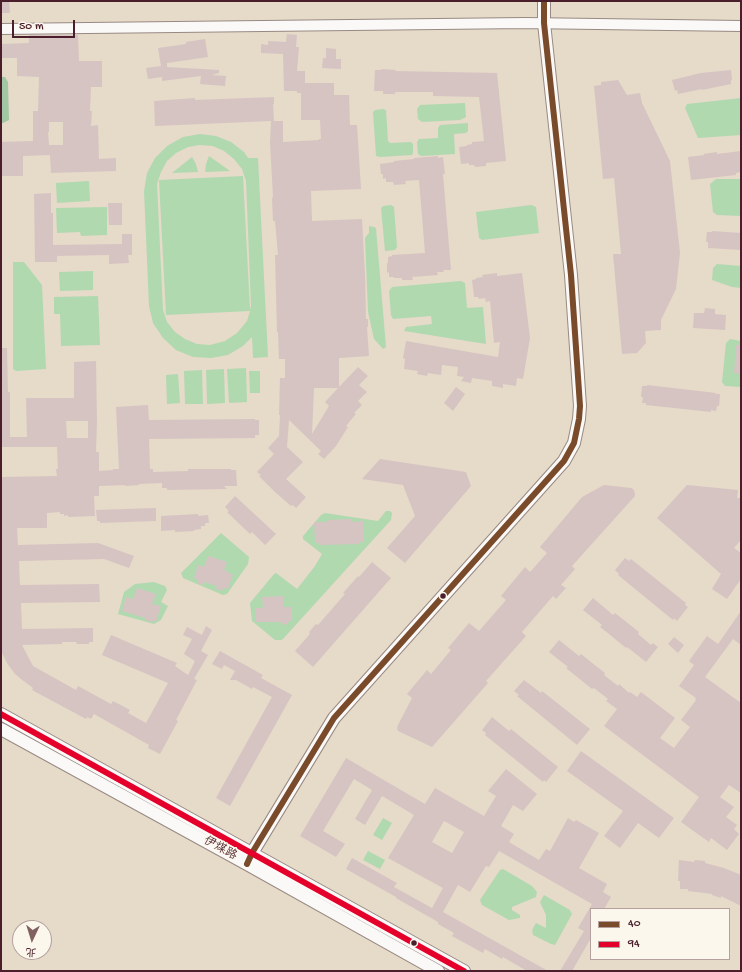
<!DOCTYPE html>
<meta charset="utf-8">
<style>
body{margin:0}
#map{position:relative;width:742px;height:972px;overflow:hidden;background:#e6dac9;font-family:"Gochi Hand","LXGW WenKai TC",sans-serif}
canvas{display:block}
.frame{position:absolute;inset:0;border:2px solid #4a1f2b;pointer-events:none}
.legend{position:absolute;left:590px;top:908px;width:140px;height:52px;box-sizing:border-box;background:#fbf7ec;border:1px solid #b4a19f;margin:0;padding:5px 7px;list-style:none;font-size:12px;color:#4a1f2b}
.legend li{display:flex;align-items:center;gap:8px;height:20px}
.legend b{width:20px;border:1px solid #b4a19f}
.north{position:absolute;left:12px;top:920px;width:40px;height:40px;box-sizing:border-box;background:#fbf7ec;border:1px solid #b4a19f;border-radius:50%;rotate:184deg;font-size:11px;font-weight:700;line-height:16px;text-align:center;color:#4a1f2b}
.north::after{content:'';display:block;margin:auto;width:14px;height:18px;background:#816062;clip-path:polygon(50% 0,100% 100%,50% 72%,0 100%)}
.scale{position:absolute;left:12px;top:20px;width:63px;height:18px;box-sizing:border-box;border:2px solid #4a1f2b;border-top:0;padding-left:5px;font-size:12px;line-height:14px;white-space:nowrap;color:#4a1f2b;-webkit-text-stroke:3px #fbf7ec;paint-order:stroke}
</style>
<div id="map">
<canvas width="742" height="972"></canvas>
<div class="frame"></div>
<ul class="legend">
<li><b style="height:5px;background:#7a4b2a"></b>40</li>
<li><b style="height:5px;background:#e4002b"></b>94</li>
</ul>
<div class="north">北</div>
<div class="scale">50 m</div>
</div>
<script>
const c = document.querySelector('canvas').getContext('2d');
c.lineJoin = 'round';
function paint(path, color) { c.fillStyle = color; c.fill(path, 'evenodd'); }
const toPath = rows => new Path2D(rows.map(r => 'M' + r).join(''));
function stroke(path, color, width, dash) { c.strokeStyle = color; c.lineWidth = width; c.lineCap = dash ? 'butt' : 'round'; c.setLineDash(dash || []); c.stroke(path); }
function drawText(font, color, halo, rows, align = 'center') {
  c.font = font + ' "Gochi Hand","LXGW WenKai TC",sans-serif'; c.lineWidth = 3; c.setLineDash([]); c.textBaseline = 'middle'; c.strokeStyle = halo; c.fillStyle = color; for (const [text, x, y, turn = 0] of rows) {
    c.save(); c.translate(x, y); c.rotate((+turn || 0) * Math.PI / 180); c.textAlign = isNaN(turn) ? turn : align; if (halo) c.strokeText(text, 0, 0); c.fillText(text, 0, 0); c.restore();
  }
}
paint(toPath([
 [741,98,741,135,698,138,685,108,687,104],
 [465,103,466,117,460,120,422,122,418,119,417,109,420,105],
 [383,109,386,110,388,141,390,143,411,142,413,144,413,153,412,155,380,157,376,156,373,112,375,110],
 [468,123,468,131,466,133,454,134,455,154,421,156,418,154,417,142,419,139,438,138,438,128,440,125],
 [200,134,216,136,231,142,244,152,248,158,258,158,268,357,253,358,252,337,243,346,228,355,211,358,193,357,176,350,163,338,153,323,149,306,144,191,147,173,155,158,167,146,183,137],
 [200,145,213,146,224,151,234,159,242,169,246,181,251,306,250,310,243,176,159,180,166,315,250,311,247,321,237,333,225,341,210,345,197,344,185,339,175,332,167,322,163,310,157,184,161,172,167,161,176,153,188,147],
 [209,156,230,171,205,172,206,164],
 [192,157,196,164,198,172,172,173],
 [716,179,741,179,741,216,717,215,713,212,710,184],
 [89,181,90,201,57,203,56,183],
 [391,205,394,207,397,247,395,250,385,251,381,208,383,206],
 [531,205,536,207,539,233,482,240,479,238,476,212],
 [107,207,107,235,81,236,80,232,57,233,56,208],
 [369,226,374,227,376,228,386,347,383,349,374,339,368,312,365,238,369,233],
 [13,262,24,262,42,285,46,369,16,371,13,369],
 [717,264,741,266,741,288,732,287,712,280,713,268],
 [93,271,93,290,60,291,59,272],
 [461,281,465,283,467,308,483,307,486,344,404,331,406,327,432,324,431,316,393,319,391,315,389,291,392,287],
 [98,296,100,345,61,346,60,314,54,314,54,297],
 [730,339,741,341,741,387,725,386,722,382,726,343],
 [246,368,247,402,229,403,227,369],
 [224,369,225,403,207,404,206,370],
 [202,370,203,404,185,404,184,371],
 [249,371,260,371,260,393,250,393],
 [178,374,180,403,167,404,166,375],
 [386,511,390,511,392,513,391,520,282,640,275,640,252,621,250,603,274,574,276,573,297,589,315,566,322,554,303,539,303,536,321,515,325,513,378,521],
 [221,533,249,557,248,564,227,594,223,595,183,578,181,573],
 [154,582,165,586,167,590,161,602,168,606,161,620,154,624,118,614,124,592,135,584],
 [383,818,392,823,382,840,373,835],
 [368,851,385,860,380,869,363,860],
 [503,869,532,886,537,892,536,897,512,907,512,910,520,915,520,918,509,920,482,905,480,900,500,870],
 [544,895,570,910,572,914,555,945,551,944,533,935,532,930,536,923,546,928,546,915,540,902]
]), '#b0d9b0');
paint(toPath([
 [1,77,5,77,8,82,9,120,3,123,1,123]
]), '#a2c8a3');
paint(toPath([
 [1,1,9,1,10,13,1,13],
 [287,34,297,35,296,47,299,47,297,71,305,71,305,83,334,83,334,95,349,95,350,125,357,125,361,189,311,191,312,221,362,219,365,274,366,319,368,319,368,327,367,327,369,356,339,358,339,387,358,367,368,376,359,385,367,392,358,401,362,405,354,413,356,414,346,426,348,427,336,446,324,459,318,454,321,451,289,420,287,447,303,462,286,479,306,497,296,508,293,505,291,506,275,492,259,476,261,475,257,472,274,454,268,448,279,436,280,415,279,415,280,378,285,378,285,359,279,359,278,332,277,332,275,255,278,255,275,221,273,221,272,198,273,197,270,143,271,121,155,126,154,101,195,98,195,100,274,97,274,104,273,104,274,121,283,121,283,142,319,140,319,139,321,139,320,120,301,120,301,93,297,93,297,91,284,91,283,54,261,53,261,44,268,45,268,41,286,42],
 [314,388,338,388,325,402,329,406,312,434],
 [29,35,78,35,79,61,102,61,102,87,91,87,90,111,92,111,91,126,98,125,99,159,116,158,116,171,51,173,50,155,23,156,23,176,1,176,1,142,33,141,33,111,38,111,39,77,17,76,17,58,1,58,1,44,29,43],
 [49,122,63,122,63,145,49,145,48,132,49,132],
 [205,39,208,57,167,63,167,67,219,70,219,73,212,75,226,76,225,86,200,84,201,76,162,81,162,77,148,79,146,68,161,66,158,48,186,44,186,42],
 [326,48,336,49,336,59,341,59,341,69,322,68,323,58,326,58],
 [381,69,396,70,395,71,497,73,506,161,486,163,486,166,475,167,474,165,469,165,469,163,461,164,459,147,467,146,467,145,472,144,472,142,484,141,479,97,433,96,433,92,395,92,395,94,383,94,383,91,374,91,375,70,381,70],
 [731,70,732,80,731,80,731,84,702,90,702,89,678,94,677,90,675,91,672,80,701,73],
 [618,80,627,95,640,93,642,103,670,161,680,253,676,289,661,320,661,330,645,331,646,343,637,353,622,354,613,254,621,254,614,178,603,179,594,86,601,85,601,82],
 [741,151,741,172,736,173,736,175,691,180,688,157,704,155,704,154,717,152,717,154],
 [438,156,438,158,443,157,445,174,443,174,451,270,443,270,444,272,437,272,438,275,412,277,413,280,402,280,402,278,394,278,394,277,389,277,389,272,387,273,387,263,388,263,388,257,392,256,392,255,425,253,419,180,405,181,406,184,394,185,393,182,386,182,386,178,383,179,383,174,381,174,380,164,394,162,394,161,414,159,414,158],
 [51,193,51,213,53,213,53,245,122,244,122,234,132,234,132,255,128,255,129,263,109,264,109,255,57,256,57,262,35,262,34,194],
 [108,203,122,203,122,225,109,225],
 [712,231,741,233,741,250,708,248,708,242,706,242,707,232,712,232],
 [497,273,497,276,522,273,530,338,523,379,517,378,516,386,503,384,503,388,492,386,492,381,472,378,471,383,461,381,464,377,457,376,458,367,442,365,441,375,428,373,427,376,417,374,418,371,404,369,405,359,403,358,406,341,498,357,500,342,494,343,490,301,486,302,485,298,479,299,478,297,474,297,472,280,476,279,476,278,483,277,482,275],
 [705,308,715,309,715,314,726,315,725,330,693,328,694,313,704,313],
 [736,345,741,345,741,374,734,373],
 [1,348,7,348,8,392,10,392,10,437,27,437,26,398,74,398,74,362,96,361,97,421,96,452,99,452,99,471,113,470,113,469,119,469,116,407,148,405,149,420,255,419,255,420,259,420,259,435,255,435,255,438,149,439,150,469,153,469,153,472,188,471,188,469,231,469,231,470,236,470,237,486,224,486,227,489,167,490,167,488,162,488,162,483,139,484,139,485,125,486,125,485,99,486,99,496,94,496,95,516,68,517,68,515,64,516,64,514,60,514,60,512,47,513,47,528,17,528,18,545,98,543,134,556,129,568,104,559,19,561,20,585,99,584,100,602,21,603,22,629,93,628,93,642,89,642,89,644,77,644,76,642,62,642,62,644,22,645,33,666,76,690,78,686,111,704,113,701,130,710,128,713,146,723,168,683,102,655,111,635,177,663,175,666,188,675,195,661,184,654,192,639,183,635,187,627,202,635,206,626,212,630,201,651,208,655,194,679,197,680,176,720,178,721,160,754,148,748,149,745,94,714,91,719,87,717,86,719,32,690,33,688,21,679,15,674,7,663,1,651,1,648,2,648,1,597,1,477,57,476,56,469,58,469,57,447,1,447],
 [66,421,88,421,88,438,67,438],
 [647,385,716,393,715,394,720,394,719,406,717,406,716,411,711,410,711,412,646,405,646,403,642,403,643,397,641,397,642,386,647,386],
 [456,387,465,394,453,411,444,403],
 [380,459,466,472,471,486,405,563,387,548,415,516,403,485,362,479],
 [604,485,631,488,634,490,635,494,635,496,572,566,575,569,561,585,566,588,556,599,553,596,522,632,526,636,486,681,488,683,432,747,398,731,397,728,398,725,412,698,407,694,427,670,431,674,451,650,448,648,469,623,479,631,506,600,501,596,525,567,530,572,547,553,540,547,582,497],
 [687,485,738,490,737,498,741,498,741,540,734,548,741,553,741,579,727,599,712,589,721,574,657,518],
 [235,496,276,534,265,545,252,532,250,534,227,512,229,511,225,507],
 [156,508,156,521,100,523,100,521,97,521,96,510],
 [198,514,198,516,208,515,209,523,205,523,205,526,201,526,201,529,194,530,194,531,175,532,175,530,161,531,161,516],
 [351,519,351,522,363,521,364,542,359,542,359,544,320,545,320,543,315,543,314,522,327,522,327,520],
 [208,556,227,562,224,570,228,571,228,573,233,574,228,589,223,588,222,591,216,589,217,586,204,582,203,585,197,583,198,580,194,578,198,565,204,567],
 [625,558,629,561,631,559,686,603,685,605,688,607,677,621,674,618,673,620,618,575,619,574,615,570],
 [372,562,391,578,313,667,295,651,310,634,309,632,316,624,318,625,345,594,343,593,358,576,359,577],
 [137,588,156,594,152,604,161,606,156,622,151,620,151,622,145,620,145,618,122,611,126,597,133,599],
 [283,596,283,607,291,607,292,621,287,622,287,624,281,625,281,622,256,622,255,608,263,608,262,597],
 [593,598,613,615,615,613,639,632,638,634,651,645,653,643,658,647,646,662,627,647,626,648,609,634,600,627,602,625,583,610],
 [741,611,741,645,733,639,705,677,741,703,741,793,729,785,720,797,734,807,726,817,737,825,734,829,739,834,727,850,711,838,709,842,681,822,699,797,604,726,617,709,606,701,608,699,594,688,592,689,566,668,568,667,549,652,559,640,579,656,581,654,596,666,605,673,604,675,618,686,619,684,629,693,630,692,637,697,641,692,675,718,660,738,674,748,690,727,681,720,696,700,695,699,696,698,679,686,694,665,689,661,707,636,718,644],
 [674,637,684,645,678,653,668,644],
 [220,651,263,675,261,678,292,695,230,806,216,798,272,697,253,687,252,689,236,680,230,680,235,671,224,665,222,669,212,664],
 [524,680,541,693,542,691,590,729,577,745,517,696,519,695,514,691],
 [492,717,509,731,511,729,558,767,546,782,544,780,543,782,485,735,486,733,482,730],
 [581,751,674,818,659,838,638,823,620,848,604,836,623,811,567,771],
 [346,758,425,804,435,788,484,816,496,796,488,791,506,769,537,794,523,811,513,805,501,826,514,834,509,842,539,860,546,849,550,851,568,818,574,822,576,820,599,833,579,868,607,884,603,892,611,897,604,909,591,909,591,938,572,971,560,971,584,931,578,928,592,904,499,851,489,867,486,866,470,892,458,885,443,912,548,971,527,971,503,957,502,959,485,949,483,953,452,936,454,933,438,924,438,922,396,898,396,897,346,869,352,858,397,883,394,887,432,908,443,888,388,858,414,815,382,796,365,825,355,819,372,790,354,779,323,831,345,844,336,857,300,836],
 [444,821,464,832,452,853,432,842],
 [679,860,694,862,695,860,705,861,705,863,724,868,741,875,741,906,721,896,721,898,712,895,712,894,688,891,688,889,680,889,680,881,678,881]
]), '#d6c4c2');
const minor = toPath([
 [1,29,525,23,741,26]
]);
const major = toPath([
 [1,714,464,971],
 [1,729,247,864,438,971],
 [247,864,252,853,334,718,564,461,574,443,579,419,580,406,571,275,544,23,544,1]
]);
stroke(minor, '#978a83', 12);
stroke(major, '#978a83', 14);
stroke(minor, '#fbf9f7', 10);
stroke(major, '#fbf9f7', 12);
stroke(toPath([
 [247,864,252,853,334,718,564,461,574,443,579,419,580,406,571,275,544,23,544,1]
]), '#7a4b2a', 6);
stroke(toPath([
 [1,714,464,971]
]), '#e4002b', 6);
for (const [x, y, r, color] of [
 [443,596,3.5,"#4a1f2b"],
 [414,943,3.5,"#4a1f2b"]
]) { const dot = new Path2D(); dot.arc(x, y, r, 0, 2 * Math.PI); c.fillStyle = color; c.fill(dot); stroke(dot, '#fbf7ec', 1.5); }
drawText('12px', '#4a1f2b', '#fbf7ec', [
 ["伊煤路",220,849,29]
]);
</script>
